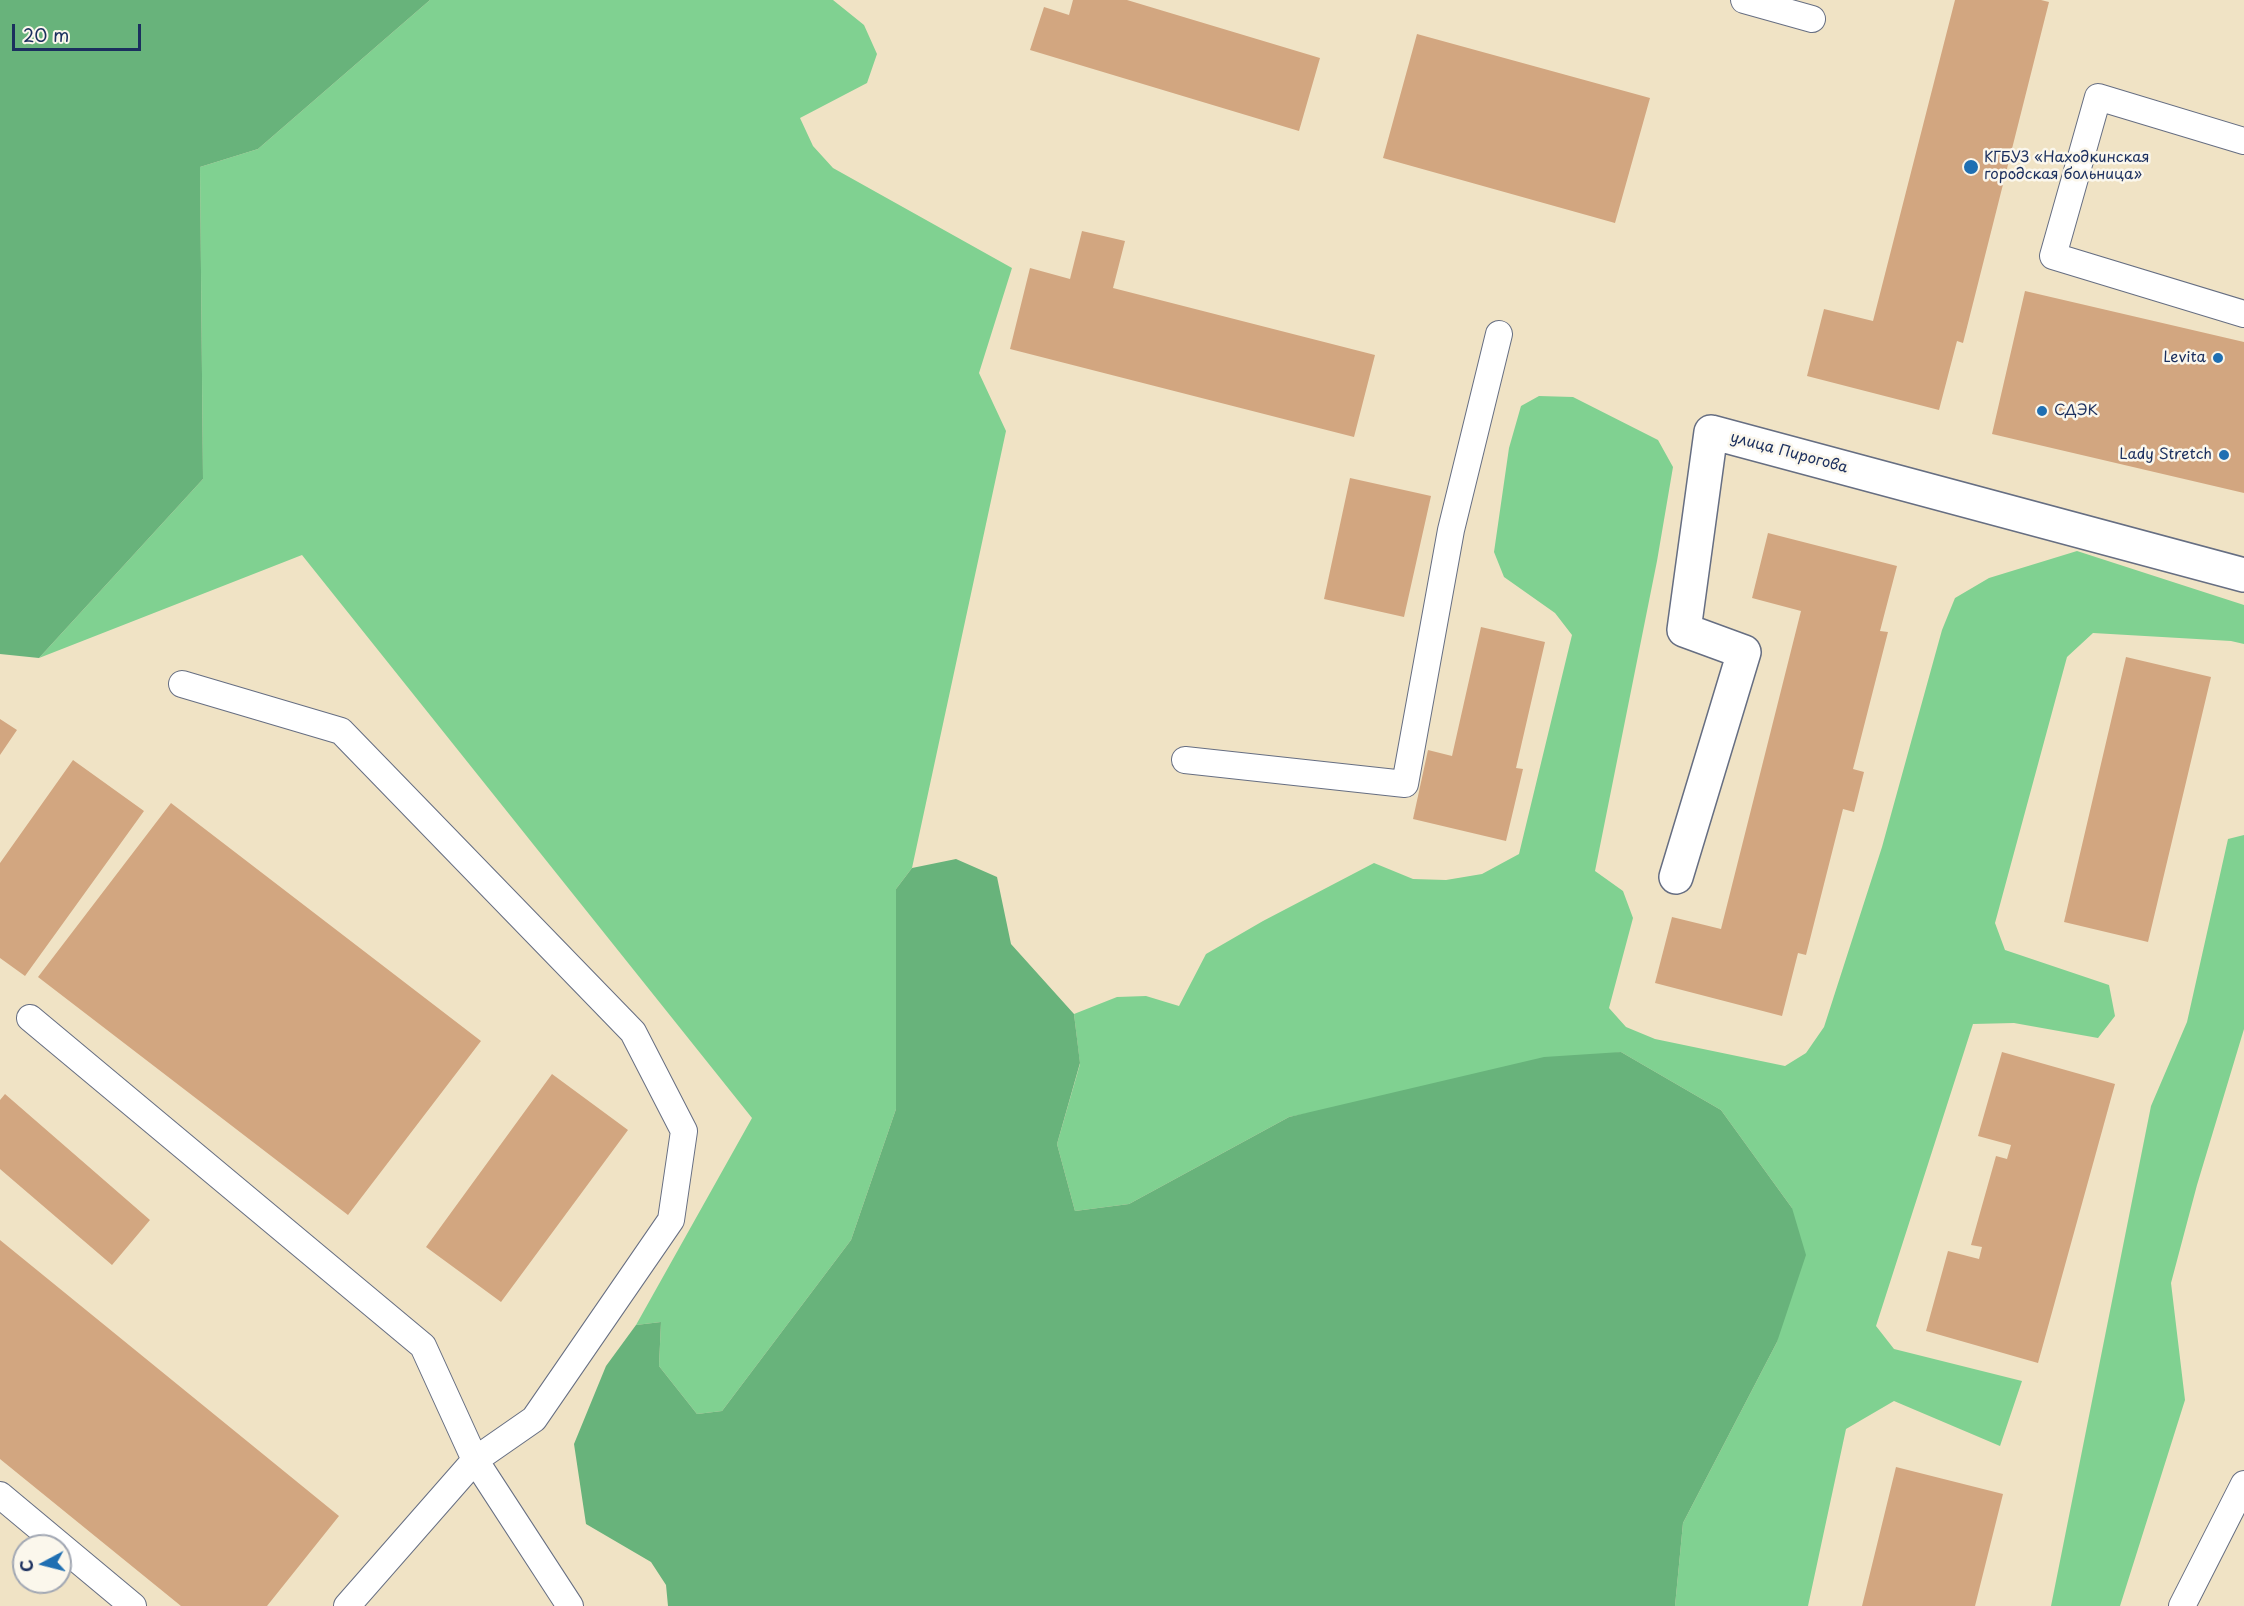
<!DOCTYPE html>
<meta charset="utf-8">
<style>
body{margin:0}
#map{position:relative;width:2244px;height:1606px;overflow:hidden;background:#f0e3c5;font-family:"Playpen Sans",sans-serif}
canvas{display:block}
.north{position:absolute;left:12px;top:1534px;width:60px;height:60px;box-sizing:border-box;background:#fbf7ec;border:2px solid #a1a7b3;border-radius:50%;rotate:263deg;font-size:16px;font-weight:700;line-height:24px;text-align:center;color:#1b2f5e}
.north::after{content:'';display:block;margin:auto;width:21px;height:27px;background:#1f6fb2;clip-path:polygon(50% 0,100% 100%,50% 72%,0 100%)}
.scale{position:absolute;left:12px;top:24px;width:129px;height:27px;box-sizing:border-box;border:3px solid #1b2f5e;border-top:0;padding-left:8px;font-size:18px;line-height:21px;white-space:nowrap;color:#1b2f5e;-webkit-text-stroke:4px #fbf7ec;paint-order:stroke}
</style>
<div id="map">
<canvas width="2244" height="1606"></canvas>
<div class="north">С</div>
<div class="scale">20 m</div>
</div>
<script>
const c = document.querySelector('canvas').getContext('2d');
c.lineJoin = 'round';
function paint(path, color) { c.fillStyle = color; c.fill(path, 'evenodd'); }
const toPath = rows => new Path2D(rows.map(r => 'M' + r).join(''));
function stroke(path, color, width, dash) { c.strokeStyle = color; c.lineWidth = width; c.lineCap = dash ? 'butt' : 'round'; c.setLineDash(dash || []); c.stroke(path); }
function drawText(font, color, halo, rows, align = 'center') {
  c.font = font + ' "Playpen Sans",sans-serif'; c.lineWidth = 5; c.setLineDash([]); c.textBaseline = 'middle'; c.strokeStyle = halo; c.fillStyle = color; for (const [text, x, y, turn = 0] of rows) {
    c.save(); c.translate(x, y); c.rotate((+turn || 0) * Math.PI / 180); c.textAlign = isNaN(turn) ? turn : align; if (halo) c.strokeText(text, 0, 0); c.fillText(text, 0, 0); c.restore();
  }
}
paint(toPath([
 [430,0,833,0,864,25,877,54,867,83,800,118,813,146,833,168,1012,268,979,373,1006,431,912,868,896,889,896,1109,851,1240,722,1411,697,1414,659,1366,661,1322,636,1325,752,1118,302,555,39,658,203,479,200,167,258,149],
 [1539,396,1573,397,1658,440,1673,467,1657,561,1595,871,1623,891,1633,918,1609,1008,1626,1027,1655,1039,1785,1066,1806,1053,1824,1027,1882,847,1942,630,1955,598,1989,578,2077,551,2244,605,2244,644,2231,641,2093,633,2067,657,1995,923,2005,950,2109,985,2115,1016,2098,1038,2014,1023,1973,1024,1876,1326,1894,1349,2022,1381,2000,1446,1894,1401,1846,1429,1808,1606,1675,1606,1683,1523,1777,1342,1792,1208,1721,1110,1621,1052,1289,1117,1129,1204,1075,1211,1057,1144,1080,1064,1074,1014,1117,997,1146,996,1179,1006,1206,954,1263,921,1374,863,1413,879,1446,880,1482,874,1519,854,1572,635,1555,613,1504,577,1494,552,1509,448,1521,406],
 [2244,835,2244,1029,2197,1185,2171,1283,2185,1400,2120,1606,2051,1606,2151,1106,2187,1022,2228,839]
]), '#80d191');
paint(toPath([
 [0,0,430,0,258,149,200,167,203,479,39,658,0,654],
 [956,859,997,877,1011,944,1074,1014,1080,1063,1057,1144,1075,1211,1129,1204,1289,1117,1544,1057,1621,1052,1721,1110,1792,1208,1806,1255,1777,1342,1683,1523,1675,1606,668,1606,666,1585,651,1562,586,1524,574,1444,606,1366,636,1325,661,1322,659,1366,697,1414,722,1411,851,1240,896,1109,896,889,912,868]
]), '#68b37b');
paint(toPath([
 [1073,0,1127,0,1320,58,1299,131,1030,50,1044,7,1069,15],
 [1955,0,2041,0,2049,2,1963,343,1957,341,1939,410,1807,376,1824,309,1873,321],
 [1417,34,1650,98,1615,223,1383,158],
 [1082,231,1125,241,1113,288,1375,355,1354,437,1010,349,1030,268,1070,279],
 [2025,291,2244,342,2244,493,1992,434],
 [1350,478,1431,496,1404,617,1324,599],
 [1768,533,1897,566,1880,631,1888,632,1853,769,1864,772,1854,812,1843,809,1806,955,1798,953,1782,1016,1655,983,1672,917,1721,929,1801,611,1752,598],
 [1481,627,1545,642,1516,768,1523,769,1506,841,1413,819,1428,750,1452,756],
 [2126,657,2211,677,2148,942,2064,922],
 [0,719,17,730,0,755],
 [73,760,144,811,25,976,0,958,0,863],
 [171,803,481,1041,348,1215,38,977],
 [2002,1052,2115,1084,2038,1363,1926,1331,1948,1251,1979,1259,1982,1247,1971,1245,1996,1156,2007,1159,2011,1145,1978,1136],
 [552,1074,628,1130,501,1302,426,1247],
 [5,1094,150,1220,112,1265,0,1169,0,1100],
 [0,1240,339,1516,267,1606,181,1606,0,1459],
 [1896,1467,2003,1494,1975,1606,1862,1606]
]), '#d2a680');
const lane = toPath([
 [1744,0,1812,19],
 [2244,141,2098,97,2053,256,2244,314],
 [182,684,341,731,633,1032,684,1131,671,1220,534,1419,475,1460,347,1606],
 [1185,760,1405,784,1451,530,1499,334],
 [30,1018,423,1346,475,1460,570,1606],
 [0,1495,133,1606],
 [2182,1606,2244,1484]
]);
const street = toPath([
 [1676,877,1744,652,1684,630,1711,432,2244,575]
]);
stroke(lane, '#666e82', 28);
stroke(street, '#666e82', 36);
stroke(lane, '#fff', 26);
stroke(street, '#fff', 33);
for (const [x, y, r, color] of [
 [1971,167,8,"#1f6fb2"],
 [2218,358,6,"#1f6fb2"],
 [2042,411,6,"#1f6fb2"],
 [2224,455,6,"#1f6fb2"]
]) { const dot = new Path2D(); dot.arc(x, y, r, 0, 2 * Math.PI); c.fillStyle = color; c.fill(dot); stroke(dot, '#fbf7ec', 2); }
drawText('15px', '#1b2f5e', '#fbf7ec', [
 ["КГБУЗ «Находкинская",1984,158],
 ["городская больница»",1984,175],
 ["Levita",2206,358,"right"],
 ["СДЭК",2054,411],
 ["Lady Stretch",2212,455,"right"]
], 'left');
drawText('15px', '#1b2f5e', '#fbf7ec', [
 ["улица Пирогова",1789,453,15]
]);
</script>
